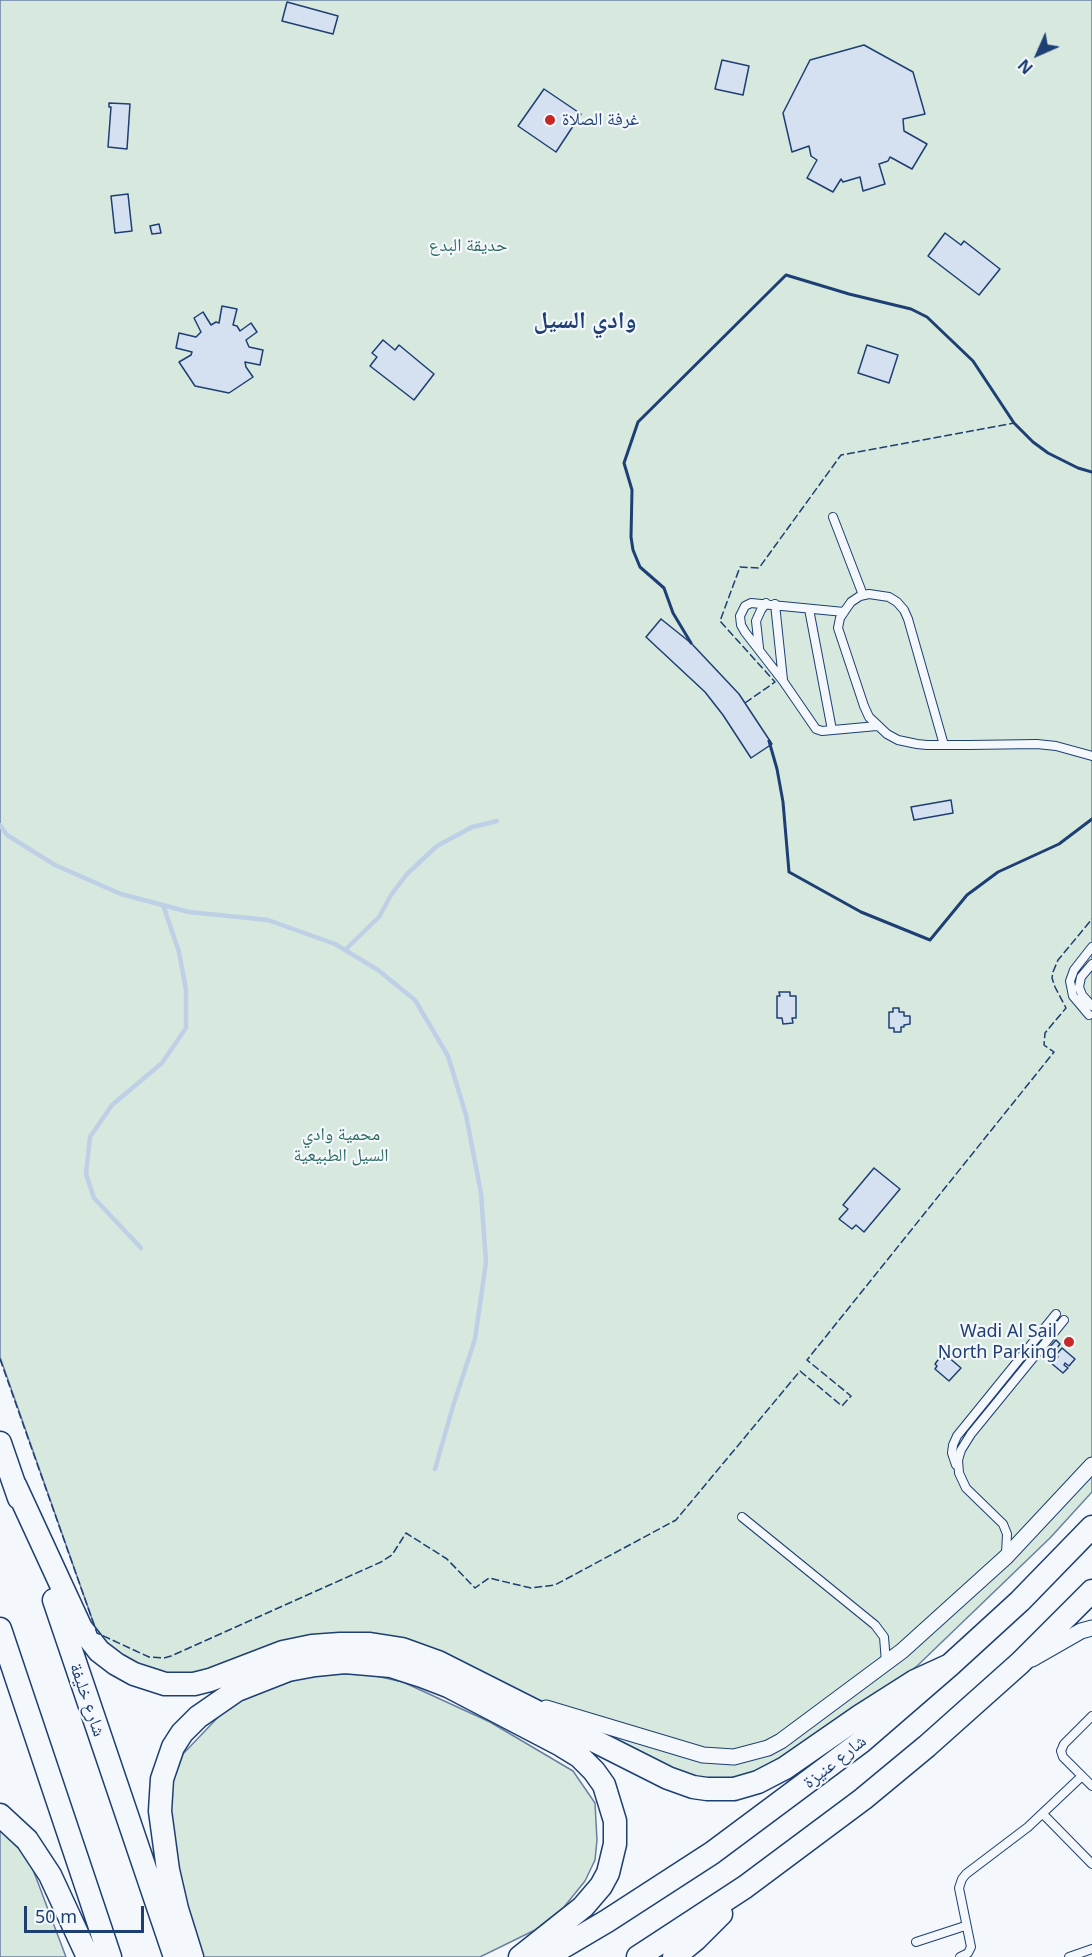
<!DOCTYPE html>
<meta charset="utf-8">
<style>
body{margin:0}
#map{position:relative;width:1092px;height:1957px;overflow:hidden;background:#f4f7fb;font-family:"Noto Sans",sans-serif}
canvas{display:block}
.north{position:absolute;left:1008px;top:24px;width:60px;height:60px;-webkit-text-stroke:4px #f4f7fb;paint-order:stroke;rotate:225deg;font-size:16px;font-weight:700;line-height:24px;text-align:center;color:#1d3f73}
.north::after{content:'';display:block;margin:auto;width:21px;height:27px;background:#1d3f73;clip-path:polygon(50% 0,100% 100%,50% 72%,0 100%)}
.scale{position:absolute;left:24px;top:1906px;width:120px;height:27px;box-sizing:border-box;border:3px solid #1d3f73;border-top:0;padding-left:8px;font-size:18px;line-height:21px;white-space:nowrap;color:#1d3f73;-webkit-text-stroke:4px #f4f7fb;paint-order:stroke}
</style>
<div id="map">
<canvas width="1092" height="1957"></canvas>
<div class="north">N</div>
<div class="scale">50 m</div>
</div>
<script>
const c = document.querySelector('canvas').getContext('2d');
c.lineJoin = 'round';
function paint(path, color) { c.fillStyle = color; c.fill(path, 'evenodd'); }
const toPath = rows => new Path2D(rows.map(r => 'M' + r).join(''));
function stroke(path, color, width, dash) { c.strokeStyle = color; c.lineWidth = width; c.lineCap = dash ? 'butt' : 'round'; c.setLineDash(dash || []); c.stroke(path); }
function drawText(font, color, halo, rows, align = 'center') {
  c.font = font + ' "Noto Sans","Noto Naskh Arabic",sans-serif'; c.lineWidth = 4.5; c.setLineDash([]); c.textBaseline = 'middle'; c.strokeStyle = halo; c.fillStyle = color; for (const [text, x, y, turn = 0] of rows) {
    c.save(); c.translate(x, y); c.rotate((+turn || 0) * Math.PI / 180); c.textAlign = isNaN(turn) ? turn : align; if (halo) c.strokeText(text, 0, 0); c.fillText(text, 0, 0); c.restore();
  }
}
const green = toPath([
 [0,0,1092,0,1092,1492,1050,1538,917,1666,858,1711,758,1774,700,1782,463,1666,201,1678,128,1669,97,1633,0,1357,0,0],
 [337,1674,367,1674,403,1682,490,1722,573,1771,595,1803,597,1840,595,1860,585,1881,564,1907,535,1930,480,1957,200,1957,185,1909,172,1828,170,1790,183,1754,223,1712,247,1695,305,1677,337,1674],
 [0,1829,29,1859,66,1957,0,1957,0,1829]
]);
paint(green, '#d7e8df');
stroke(green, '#687fa3', 1.5);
stroke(toPath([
 [0,825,7,835,55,865,121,894,189,912,268,920,335,944,378,970,415,1000,448,1056,466,1115,481,1193,486,1262,475,1339,453,1406,435,1469],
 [345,950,379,917,391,895,407,874,437,846,472,827,497,821],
 [141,1248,94,1198,86,1174,90,1137,112,1105,162,1063,186,1028,186,990,179,952,163,905]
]), '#bed0e5', 4.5);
const building = toPath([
 [287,2,338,16,333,34,282,21,287,2],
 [864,45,913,72,925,114,903,119,904,131,927,144,912,169,890,157,888,161,879,164,885,184,863,191,860,177,843,182,841,179,833,192,807,178,817,160,811,156,809,146,792,152,783,113,810,60,864,45],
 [722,60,749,66,743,95,715,89,722,60],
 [544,89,581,114,556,152,518,126,544,89],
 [109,103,130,104,127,149,108,147,111,107,109,107,109,103],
 [128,194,132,231,115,233,111,196,128,194],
 [159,224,161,233,152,234,150,226,159,224],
 [945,233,961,245,964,241,1000,269,979,295,928,256,945,233],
 [222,306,237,309,233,325,237,326,240,331,251,323,257,332,246,340,249,347,263,350,260,365,245,362,246,367,253,377,229,393,195,386,179,362,191,355,192,352,176,348,179,333,196,337,201,332,194,318,203,312,211,325,216,322,219,323,222,306],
 [383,340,395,350,399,345,434,374,414,400,370,366,377,357,372,353,383,340],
 [867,345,898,355,889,383,858,373,867,345],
 [661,619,691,643,739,694,772,744,751,758,723,715,705,692,646,637,661,619],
 [951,800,953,813,914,820,911,807,951,800],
 [779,992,790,992,790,996,796,996,796,1018,792,1018,793,1023,783,1024,782,1018,777,1018,777,996,780,996,779,992],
 [893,1008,899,1008,899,1012,904,1012,904,1016,910,1016,910,1024,904,1025,904,1027,901,1027,901,1032,894,1032,894,1028,889,1028,889,1012,893,1012,893,1008],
 [874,1168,900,1189,864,1232,856,1225,852,1229,839,1219,848,1209,843,1205,874,1168],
 [1056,1340,1060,1344,1053,1353,1048,1349,1056,1340],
 [1062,1348,1075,1359,1069,1366,1065,1363,1064,1365,1068,1368,1063,1373,1051,1363,1058,1357,1056,1355,1062,1348],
 [941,1356,944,1359,947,1356,961,1368,949,1381,935,1369,937,1366,935,1364,941,1356]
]);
paint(building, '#d5e0f0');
stroke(building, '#1d3f73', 1.5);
const lane = toPath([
 [833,517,863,595],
 [775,604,783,680],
 [809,609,832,730],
 [844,612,751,603,745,606,740,616,741,625,745,632,783,681,816,729,822,731,877,726],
 [759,648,756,621,761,610,766,603],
 [944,745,908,619,904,610,897,602,889,597,869,594,860,596,851,602,844,612,840,618,838,628,864,706,869,717,887,734,898,740,917,744,927,745,969,745,1037,744,1056,746,1092,756],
 [1092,964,1081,977,1079,987,1082,995,1092,1006],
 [1089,1015,1073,996,1070,981,1074,970,1092,947],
 [956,1465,952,1453,953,1445,957,1436,1056,1314],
 [742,1517,875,1625,884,1637,886,1662],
 [1006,1554,1007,1534,1003,1524,966,1488,959,1473,958,1460,961,1450,971,1434,1064,1320],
 [1092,1716,1064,1744,1061,1751,1063,1757,1092,1786],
 [1043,1814,1092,1864],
 [916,1942,965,1926],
 [960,1957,968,1953,971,1947,959,1888,962,1879,966,1874,1028,1827,1082,1776],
 [1069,1957,1092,1949]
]);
const street = toPath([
 [1032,1659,1081,1631,1092,1628],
 [546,1708,703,1755,734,1757,768,1748,781,1741,902,1651,1006,1557,1092,1465]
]);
const primary = toPath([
 [0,1443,19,1498],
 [15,1485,81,1628,99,1651,116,1664,134,1674,165,1684,194,1684,210,1680,283,1652,312,1646,340,1644,370,1644,402,1649,438,1662,668,1778,693,1787,707,1789,734,1789,758,1782,785,1768,860,1716,915,1681,950,1665],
 [54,1600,175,1957],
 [0,1629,110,1957],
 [0,1815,27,1840,50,1875,88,1957],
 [192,1957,177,1909,168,1870,160,1811,162,1779,173,1747,182,1733,198,1717,237,1690,288,1670,315,1665,345,1662,391,1666,422,1676,448,1686,561,1745,579,1756,594,1771,604,1785,615,1821,615,1844,608,1873,601,1886,583,1907,520,1957],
 [546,1957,607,1921,712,1853,861,1742,950,1665,1020,1601,1092,1527],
 [638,1957,745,1887,863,1799,927,1746,1020,1663,1092,1591],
 [674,1957,696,1939,721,1914]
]);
stroke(lane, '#1d3f73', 10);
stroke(street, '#1d3f73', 17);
stroke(primary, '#1d3f73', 25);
stroke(lane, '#f4f7fb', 8);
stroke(street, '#f4f7fb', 15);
stroke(primary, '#f4f7fb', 22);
stroke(toPath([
 [745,703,775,682,720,621,740,567,759,568,841,455,1014,423],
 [0,1359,97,1633,149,1657,164,1658,171,1656,381,1562,392,1555,406,1533,447,1559,475,1588,489,1578,531,1588,555,1585,676,1520,800,1371,842,1406,851,1396,807,1360,1054,1052,1044,1045,1045,1033,1066,1008,1055,987,1052,978,1053,972,1058,960,1092,919]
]), '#1d3f73', 1.5, [8, 3]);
stroke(toPath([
 [691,643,673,613,664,588,640,567,633,550,631,537,632,490,624,463,638,422,786,275,849,294,911,309,927,317,973,361,1014,423,1033,442,1048,453,1078,468,1092,472],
 [769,741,777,769,783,802,789,872,861,912,930,940,967,895,998,872,1059,844,1092,819]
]), '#1d3f73', 3);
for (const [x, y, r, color] of [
 [550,120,6,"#c62828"],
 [1069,1342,6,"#c62828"]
]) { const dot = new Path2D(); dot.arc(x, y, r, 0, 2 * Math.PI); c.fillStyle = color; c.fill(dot); stroke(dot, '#f4f7fb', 2); }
drawText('18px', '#1d3f73', '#f4f7fb', [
 ["غرفة الصلاة",562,120],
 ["Wadi Al Sail",1057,1332,"right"],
 ["North Parking",1057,1353,"right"]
], 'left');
drawText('18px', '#2c6c60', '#f4f7fb', [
 ["حديقة البدع",468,246],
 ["محمية وادي",341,1135],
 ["السيل الطبيعية",341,1156]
]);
drawText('18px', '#1d3f73', '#f4f7fb', [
 ["شارع خليفة",87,1700,71],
 ["شارع عنيزة",835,1762,-38]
]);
drawText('bold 24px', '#1d3f73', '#f4f7fb', [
 ["وادي السيل",585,321]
]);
</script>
